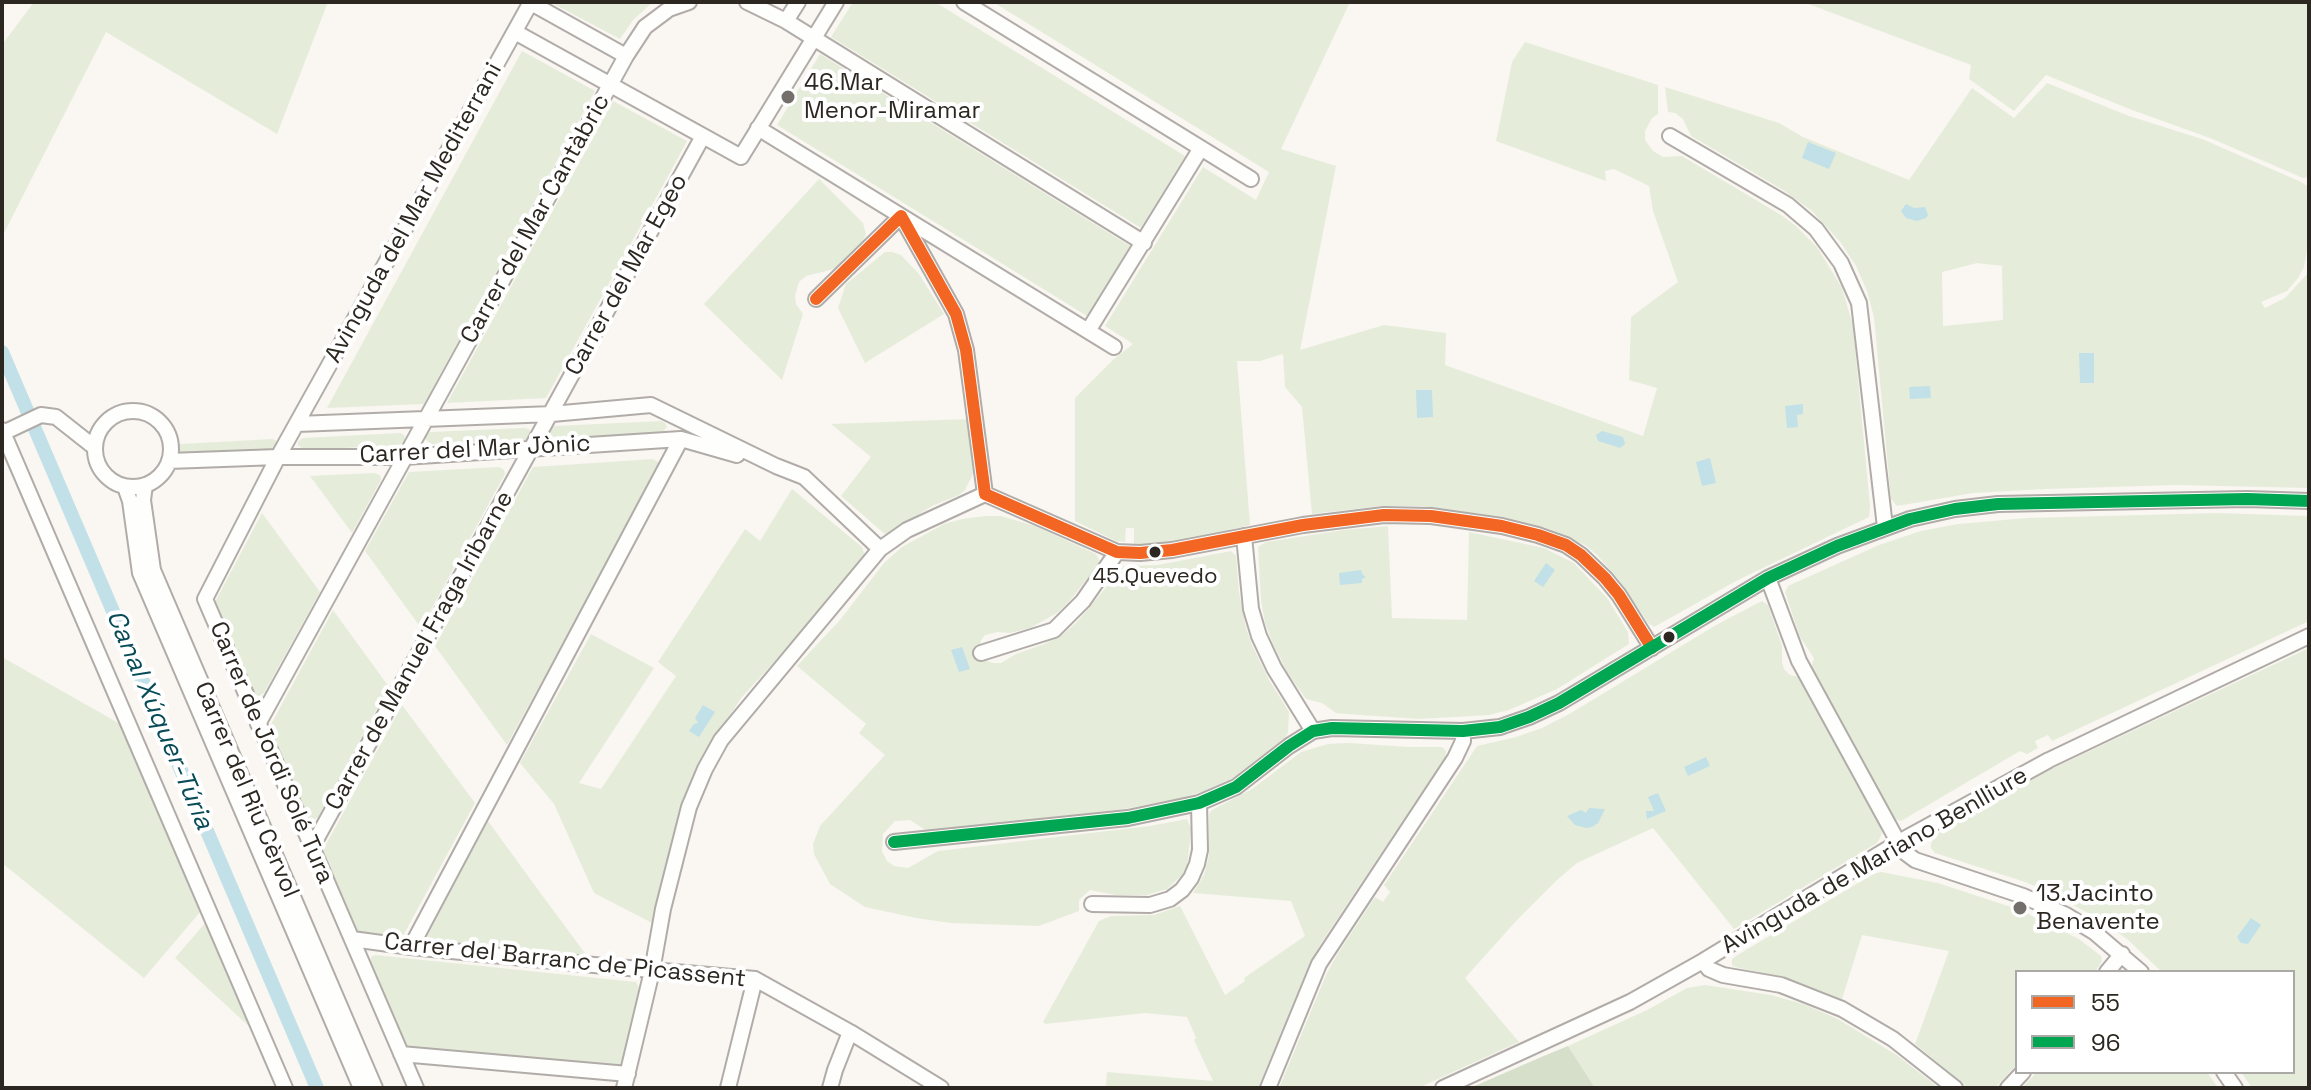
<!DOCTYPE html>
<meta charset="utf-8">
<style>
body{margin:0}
#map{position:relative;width:2311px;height:1090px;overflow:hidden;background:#faf6f2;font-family:"Space Grotesk",sans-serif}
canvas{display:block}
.frame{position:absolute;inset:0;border:4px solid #2c2720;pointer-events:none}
.legend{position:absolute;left:2015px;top:970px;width:280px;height:104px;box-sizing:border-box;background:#fff;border:2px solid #aba9a6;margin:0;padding:10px 14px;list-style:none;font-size:24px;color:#2c2720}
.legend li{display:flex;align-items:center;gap:16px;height:40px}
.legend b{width:40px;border:2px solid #aba9a6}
</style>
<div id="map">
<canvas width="2311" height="1090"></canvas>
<div class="frame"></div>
<ul class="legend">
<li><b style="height:10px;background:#f26522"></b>55</li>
<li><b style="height:10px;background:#00a651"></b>96</li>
</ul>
</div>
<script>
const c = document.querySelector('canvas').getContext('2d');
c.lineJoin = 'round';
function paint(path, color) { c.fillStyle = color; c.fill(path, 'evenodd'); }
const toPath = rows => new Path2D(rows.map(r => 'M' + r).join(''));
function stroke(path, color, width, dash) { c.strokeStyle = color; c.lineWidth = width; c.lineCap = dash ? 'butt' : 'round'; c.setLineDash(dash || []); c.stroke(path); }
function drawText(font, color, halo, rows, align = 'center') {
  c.font = font + ' "Space Grotesk",sans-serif'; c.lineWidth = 8; c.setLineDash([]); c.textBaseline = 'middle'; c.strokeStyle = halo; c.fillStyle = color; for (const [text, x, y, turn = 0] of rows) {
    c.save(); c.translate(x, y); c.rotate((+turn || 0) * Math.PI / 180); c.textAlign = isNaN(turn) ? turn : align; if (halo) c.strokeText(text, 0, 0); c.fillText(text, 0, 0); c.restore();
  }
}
paint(toPath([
 [34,2,328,2,277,134,106,32,2,237,2,45],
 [550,2,653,2,633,20,620,39],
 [853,2,935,2,1185,156,1141,228,831,37],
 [993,2,1350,2,1281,149,1336,166,1300,350,1384,325,1446,333,1445,365,1643,436,1657,388,1629,380,1631,317,1678,282,1653,211,1649,186,1614,169,1605,171,1606,181,1496,141,1512,62,1525,42,1658,85,1658,114,1652,118,1645,131,1645,140,1653,151,1663,157,1682,156,1781,215,1796,226,1817,247,1842,288,1853,326,1870,506,1869,517,1736,581,1654,627,1648,623,1619,580,1597,555,1585,545,1550,529,1504,517,1421,506,1382,506,1312,514,1302,407,1285,387,1283,354,1260,361,1237,361,1250,525,1193,539,1155,545,1134,545,1134,528,1126,528,1125,542,1116,541,1075,521,1075,398,1113,360,1133,344,1105,326,1203,167,1256,200,1269,172],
 [1803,2,2309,2,2309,177,2303,178,2210,138,2132,110,2046,75,2014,111,1969,79,1971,65],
 [522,51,595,91,454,349,424,404,327,408],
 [820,54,1130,246,1087,316,777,125],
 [2047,83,2129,116,2202,139,2299,181,2309,187,2309,238,2304,267,2298,278,2287,291,2261,302,2265,308,2285,298,2309,272,2309,488,2176,485,2046,489,1973,493,1897,506,1891,499,1874,317,1867,291,1856,266,1841,243,1812,211,1783,190,1691,136,1683,119,1675,113,1668,112,1665,87,1779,123,1803,137,1909,180,1972,88,2014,118],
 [1977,263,2002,266,2003,320,1943,326,1942,272],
 [613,101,687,141,673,167,546,398,447,403],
 [819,179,863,223,866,234,862,244,834,269,806,276,799,282,795,296,796,304,803,314,782,380,704,304],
 [885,252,892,252,901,255,919,274,944,314,865,363,838,308,846,284],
 [968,419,975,470,965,490,959,495,932,506,886,535,841,496,871,457,831,424],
 [661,421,665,423,667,427,661,433,555,438,549,433,551,427,555,426],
 [524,428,529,429,531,434,525,440,431,444,425,439,425,436,430,432],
 [400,433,404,435,406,440,400,445,304,450,298,445,298,442,303,438],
 [273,439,277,441,279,445,275,451,180,456,180,444],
 [653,459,658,462,659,467,507,745,435,646,533,467],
 [499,467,504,470,505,474,421,628,365,551,409,472],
 [374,473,380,475,381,480,352,533,310,476],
 [792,489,862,547,864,553,863,558,831,600,741,698,707,752,687,795,656,925,594,893,554,804,520,763,591,634,654,668,579,783,601,789,676,676,658,662,745,529,760,541],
 [262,513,320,592,264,693,259,696,254,694,215,602],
 [2217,513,2309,516,2309,621,2052,741,2048,735,2035,741,2038,748,2027,754,2020,751,1901,821,1894,819,1891,816,1810,671,1814,658,1800,637,1785,592,1788,586,1879,545,1921,531,1958,524,2027,518],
 [985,516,1001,516,1035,526,1096,554,1100,562,1068,603,1057,613,1030,628,1010,633,998,632,985,635,981,640,979,648,985,660,993,663,1001,663,1016,654,1044,644,1062,635,1076,623,1124,566,1158,565,1231,551,1236,556,1239,592,1246,628,1252,645,1268,678,1289,712,1288,733,1285,738,1233,778,1205,791,1179,799,1118,810,927,831,910,820,895,821,883,834,882,851,887,861,894,866,908,868,938,851,1150,826,1187,819,1191,829,1187,867,1182,875,1167,889,1147,895,1116,895,1090,890,1079,900,1079,911,1039,926,951,923,916,918,865,907,830,884,814,854,813,844,820,826,885,755,859,733,866,724,797,666,840,620,884,563,902,547,944,524,962,519],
 [1388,526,1392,618,1467,620,1469,532,1544,548,1574,563,1607,598,1628,632,1629,644,1557,689,1509,710,1489,715,1419,719,1346,714,1336,713,1322,703,1306,699,1287,672,1273,644,1265,623,1261,600,1258,547,1266,542,1344,530],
 [1762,601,1768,605,1782,646,1782,662,1784,669,1790,675,1800,677,1879,820,1882,834,1877,843,1734,929,1653,828,1577,863,1557,880,1516,921,1465,978,1519,1042,1418,1088,1279,1088,1326,975,1338,953,1375,897,1383,902,1390,892,1384,885,1477,746,1516,737,1542,728,1571,713,1716,625],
 [333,610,389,687,318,817,312,821,308,818,269,728],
 [2309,648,2309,1088,2252,1088,2241,1072,2293,1072,2293,972,2162,972,2127,939,2101,920,2049,892,2025,882,1935,853,1931,848,1931,843,1936,835,2043,773],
 [2,657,122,725,201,911,144,978,2,863],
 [402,705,475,803,404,934,400,937,360,933,356,931,323,854,323,850],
 [1348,743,1409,747,1442,747,1446,751,1445,757,1320,945,1309,965,1258,1088,1106,1088,1107,1072,1213,1081,1194,1040,1196,1038,1187,1017,1145,1013,1045,1024,1043,1022,1099,921,1111,916,1154,915,1180,906,1225,995,1245,981,1244,978,1305,936,1291,901,1193,893,1204,875,1209,856,1209,814,1212,810,1252,789,1301,752,1328,744],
 [488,821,536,887,587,956,431,940,427,936],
 [1881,872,1938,883,2020,910,2079,939,2101,956,2102,961,2095,972,2017,972,2017,1064,1995,1088,1968,1088,1915,1044,1949,951,1862,935,1842,999,1793,980,1735,967,1732,965,1732,959,1736,956,1873,874],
 [206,922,253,1030,175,958],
 [375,955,636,982,639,988,621,1066,406,1047,370,963,371,957],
 [1705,985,1771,995,1803,1004,1838,1019,1898,1056,1939,1088,1595,1088,1568,1046,1647,1010,1687,988],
 [2037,1072,2207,1072,2218,1088,2022,1088]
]), '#e5edda');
paint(toPath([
 [1568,1046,1595,1088,1470,1088,1539,1058]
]), '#d6dfca');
paint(toPath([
 [1808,142,1836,153,1829,169,1802,158],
 [1906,204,1914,208,1925,207,1928,215,1926,218,1917,221,1906,218,1901,211],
 [2079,353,2094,353,2094,383,2080,383],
 [1930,386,1931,398,1910,399,1909,387],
 [1416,390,1432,390,1433,417,1417,418],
 [1803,404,1803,414,1797,415,1798,427,1787,428,1785,406],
 [1602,431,1623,437,1625,444,1620,448,1598,441,1596,435],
 [1710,458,1716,483,1702,486,1696,462],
 [1546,563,1555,570,1543,587,1534,581],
 [1361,570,1362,574,1366,577,1362,579,1362,583,1340,585,1339,573],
 [962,647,970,669,959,672,951,650],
 [703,705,715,712,699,737,689,731,694,724,698,723,695,718],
 [1706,757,1710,766,1688,776,1684,767],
 [1658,793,1666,811,1647,819,1646,811,1654,811,1648,797],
 [1589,808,1605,809,1598,823,1592,827,1586,828,1575,825,1567,816,1581,810,1586,813],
 [2251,918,2261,925,2248,944,2241,943,2237,937]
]), '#c1e0e7');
stroke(toPath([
 [2,352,317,1088]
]), '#c1e0e7', 14);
const minor = toPath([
 [747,2,786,21,1144,243],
 [964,2,1251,179],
 [531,3,626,56],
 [786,21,798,2],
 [515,32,741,157,836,2],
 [758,128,1114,347],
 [1670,136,1788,205,1816,229,1841,263,1859,303,1885,527],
 [816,299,901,216,956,314,966,350,985,494,1117,552,1140,553,1172,550,1303,525,1384,515,1431,516,1502,526,1538,535,1566,545,1581,555,1605,578,1619,595,1652,648],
 [1088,331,1201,148],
 '95 449a38 38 0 1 1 76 0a38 38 0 1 1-76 0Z',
 [297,424,552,414,651,405,776,466,804,477,880,549],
 [2,430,285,1088],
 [3,433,41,415,56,417,94,447],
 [169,461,278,457,404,457,681,439,737,455],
 [145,485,143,500,153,570,375,1088],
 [125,487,130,501,140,573,361,1088],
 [1244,536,1251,609,1259,636,1274,668,1313,731],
 [1768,578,1799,661,1903,851,1915,860,2023,896,2066,915,2094,932,2141,972],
 [981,653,1054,630,1083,601,1117,552],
 [258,724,626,56,645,27,669,9,689,2],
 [894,842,1128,818,1199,803,1236,787,1289,746,1313,731,1332,728,1463,731,1500,727,1529,717,1559,703,1768,578,1837,546,1910,519,1955,509,1998,504,2247,499,2309,501],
 [312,847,703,136],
 [1092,904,1150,905,1170,899,1182,890,1191,878,1197,864,1200,850,1199,803],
 [352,939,411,947,594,965,755,979,850,1032,941,1088],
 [411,947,681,439],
 [1703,961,1709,969,1723,975,1781,985,1842,1009,1893,1039,1955,1088],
 [2107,972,2122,954],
 [401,1054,628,1074],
 [2224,1072,2235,1088],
 [416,1088,205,599,278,457,531,2],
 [624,1088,652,971,663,909,689,807,705,769,721,740,880,549,907,530,985,494],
 [728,1088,755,979],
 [830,1088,835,1070,850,1032],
 [1268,1088,1319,964,1455,758,1463,741,1463,731],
 [1443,1088,1630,1002,1703,961,1899,842,2049,760,2309,636],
 [2008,1088,2023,1072]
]);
stroke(minor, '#b1aca8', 18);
stroke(minor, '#fefefd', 14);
stroke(toPath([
 [816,299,901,216,956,314,966,350,985,494,1117,552,1140,553,1172,550,1303,525,1384,515,1431,516,1502,526,1538,535,1566,545,1581,555,1605,578,1619,595,1652,648]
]), '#f26522', 12);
stroke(toPath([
 [894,842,1128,818,1199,803,1236,787,1289,746,1313,731,1332,728,1463,731,1500,727,1529,717,1559,703,1768,578,1837,546,1910,519,1955,509,1998,504,2247,499,2309,501]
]), '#00a651', 12);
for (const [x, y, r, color] of [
 [788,97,8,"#746f6a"],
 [1155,552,7,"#2c2720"],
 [1669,637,7,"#2c2720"],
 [2020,908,8,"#746f6a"]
]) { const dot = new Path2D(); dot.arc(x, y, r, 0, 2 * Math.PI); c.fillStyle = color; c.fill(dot); stroke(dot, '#fff', 3); }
drawText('22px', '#2c2720', '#fff', [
 ["45.Quevedo",1155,577]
]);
drawText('24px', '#2c2720', '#fff', [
 ["46.Mar",804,83],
 ["Menor-Miramar",804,111],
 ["13.Jacinto",2036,894],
 ["Benavente",2036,922]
], 'left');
drawText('24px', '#2c2720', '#fff', [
 ["Avinguda del Mar Mediterrani",414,213,-61],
 ["Carrer del Mar Cantàbric",536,219,-61],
 ["Carrer del Mar Egeo",627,275,-61],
 ["Carrer del Mar Jònic",475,450,-3],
 ["Carrer de Manuel Fraga Iribarne",420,651,-61],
 ["Carrer de Jordi Solé Tura",271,753,67],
 ["Carrer del Riu Cèrvol",246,790,67],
 ["Avinguda de Mariano Benlliure",1875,861,-30],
 ["Carrer del Barranc de Picassent",565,961,6]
]);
drawText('italic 26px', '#074b57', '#fff', [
 ["Canal Xúquer-Túria",159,720,67]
]);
</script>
